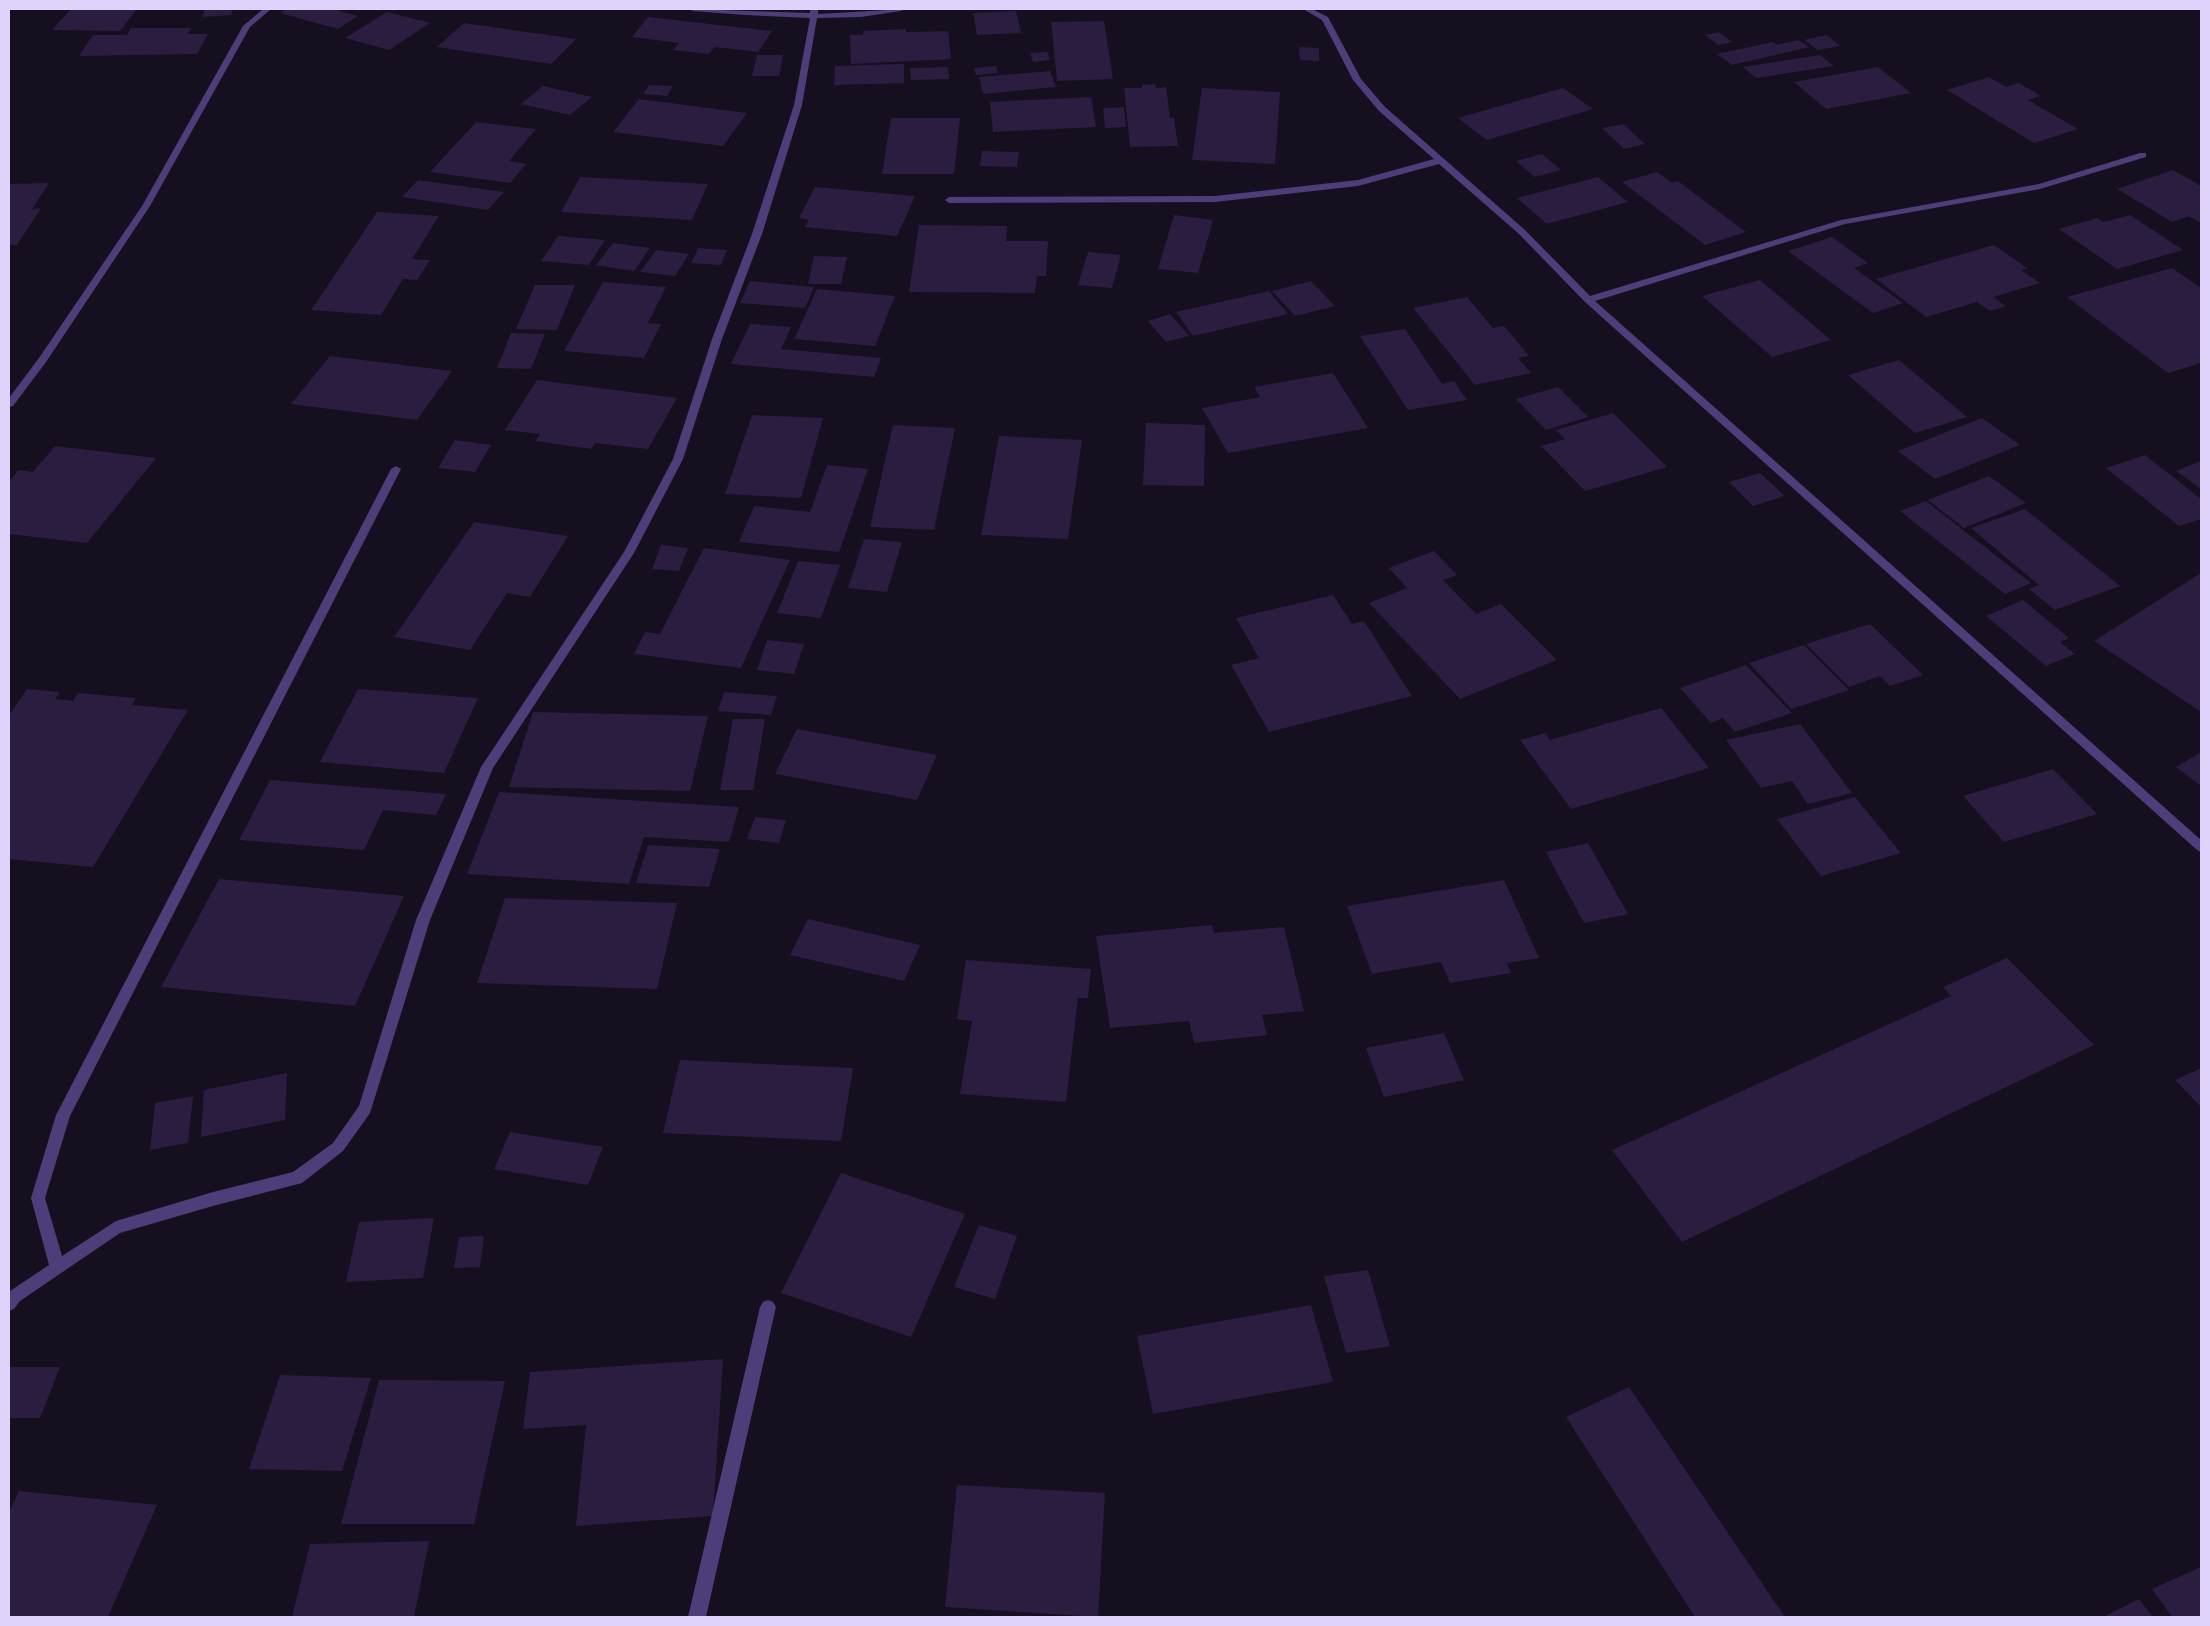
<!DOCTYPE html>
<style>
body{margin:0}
#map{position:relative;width:2210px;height:1626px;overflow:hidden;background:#150f20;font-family:Figtree,sans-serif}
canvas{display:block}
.frame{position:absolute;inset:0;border:10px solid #dfd2fb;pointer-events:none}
</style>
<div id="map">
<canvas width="2210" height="1626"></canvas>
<div class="frame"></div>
</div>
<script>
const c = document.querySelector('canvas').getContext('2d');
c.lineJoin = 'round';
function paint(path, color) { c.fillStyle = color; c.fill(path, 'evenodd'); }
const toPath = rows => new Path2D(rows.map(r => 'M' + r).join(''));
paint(toPath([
 [71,9,137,9,120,31,52,30],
 [205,9,233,9,231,15,202,17],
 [287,9,343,9,339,11,358,16,338,29,280,13],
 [1016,11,1021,33,977,35,973,13],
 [387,12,430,23,389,50,345,38],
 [648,17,772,31,758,52,715,47,709,54,673,50,679,43,632,37],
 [1104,21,1113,79,1057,81,1051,22],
 [464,23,576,39,551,64,437,47],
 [131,28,191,28,188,34,208,34,197,54,79,56,93,35,127,35],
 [906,29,906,32,948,31,951,59,851,64,850,35,863,35,863,31],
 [1719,32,1732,42,1718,45,1705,35],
 [1827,35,1840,46,1818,50,1804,40],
 [1798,40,1810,47,1732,65,1717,54,1773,42,1777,45],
 [1299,47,1319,48,1319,61,1300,60],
 [1047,52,1050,60,1033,62,1030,53],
 [757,55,783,55,779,76,752,76],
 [1820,55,1834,66,1756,78,1743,67],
 [904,64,904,83,834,85,835,66],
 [996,66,998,73,976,75,974,68],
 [948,67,949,79,911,80,910,68],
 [1878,67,1911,93,1826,109,1794,82],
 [1050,71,1056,87,983,94,979,77],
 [1989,77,2006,87,2019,83,2041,96,2028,100,2078,129,2034,143,1947,90],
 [1155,84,1156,88,1166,87,1170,118,1174,118,1178,146,1130,147,1124,88,1142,88,1142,85],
 [649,85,673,86,667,96,643,94],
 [543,86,592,97,570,115,521,104],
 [1202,88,1280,92,1275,164,1192,160],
 [1563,88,1593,109,1487,140,1458,118],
 [1091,97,1096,127,993,132,990,102],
 [639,99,747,113,723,146,613,132],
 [1124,107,1126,127,1105,128,1103,108],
 [891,118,960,118,954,174,882,174],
 [476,122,536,129,509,161,526,164,510,183,430,172],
 [1623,124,1645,144,1624,149,1602,128],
 [982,151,1019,152,1017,167,980,166],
 [1542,154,1561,170,1535,177,1516,161],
 [2173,170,2201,186,2201,223,2189,216,2172,222,2117,189],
 [1657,172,1672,183,1678,181,1746,232,1705,245,1622,182],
 [580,177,708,184,692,220,561,212],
 [1598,177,1628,202,1547,224,1517,198],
 [418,180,504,192,488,210,402,197],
 [49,183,32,209,41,208,17,245,9,245,9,184],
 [815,187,915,196,897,236,805,227,809,220,799,218],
 [377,212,439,216,412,259,430,260,417,280,403,279,381,315,311,310],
 [1174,215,1213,220,1198,273,1158,269],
 [2130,215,2183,250,2117,269,2059,229,2097,218,2103,222],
 [919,225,1007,226,1006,241,1048,241,1046,276,1037,276,1035,293,909,292],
 [558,236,605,240,589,265,541,261],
 [1832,237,1868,263,1854,268,1903,303,1873,313,1788,251],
 [613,243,650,248,634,271,596,265],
 [1994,245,2027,268,2021,270,2040,283,1993,297,2006,306,1990,311,1977,302,1926,317,1876,279],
 [698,248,727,250,721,265,691,263],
 [656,250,689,254,675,276,640,272],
 [1088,252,1121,255,1112,288,1078,285],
 [814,256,847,257,841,284,808,284],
 [2172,268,2201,288,2201,363,2168,373,2067,297],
 [1760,280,1831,340,1772,357,1702,296],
 [750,281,814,287,805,308,740,303],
 [1311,281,1335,306,1295,316,1272,291],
 [603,282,666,287,648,323,661,324,644,358,564,351],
 [535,285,575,285,557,330,516,329],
 [817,289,895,296,875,346,794,339],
 [1269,291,1288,314,1193,336,1176,312],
 [1467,297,1493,328,1504,326,1529,356,1518,358,1531,373,1475,385,1413,308],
 [1170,314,1189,336,1166,342,1148,321],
 [750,324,791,327,781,349,881,358,874,377,731,364],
 [1405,329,1442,384,1454,381,1467,400,1408,410,1360,336],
 [511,333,545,334,531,369,497,368],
 [330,356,452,371,417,420,291,404],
 [1899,360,1967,417,1915,433,1848,375],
 [1333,373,1368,428,1228,453,1202,408,1260,397,1254,387],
 [537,380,677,398,648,449,595,443,591,449,535,441,540,434,505,430],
 [1558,387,1588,417,1546,430,1516,399],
 [1613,413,1667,467,1585,491,1541,446,1565,439,1556,430],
 [752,415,823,418,801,498,725,494],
 [1982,418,2020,445,1935,479,1898,451],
 [1146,423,1205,425,1204,486,1143,485],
 [893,425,955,428,934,530,870,527],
 [999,436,1082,440,1068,539,981,535],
 [455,440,491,445,475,472,438,468],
 [55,446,156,458,87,543,9,534,9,481,19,470,33,472],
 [2145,455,2201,499,2201,519,2179,526,2106,468],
 [2201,461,2201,489,2176,471],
 [827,465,868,469,839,552,739,542,754,506,810,512],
 [1760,473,1785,496,1753,506,1729,482],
 [1989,476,2026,503,1964,528,1928,500],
 [1926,501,2031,583,2005,594,1900,511],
 [2025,509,2120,586,2055,610,2029,589,2039,585,1971,528],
 [474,522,568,536,530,597,507,593,470,650,394,637],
 [864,539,902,542,887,592,848,588],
 [661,545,688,548,679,571,652,569],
 [704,548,790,560,741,668,634,654,645,632,660,634],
 [1434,551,1457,575,1443,580,1476,614,1501,604,1557,660,1460,699,1369,603,1407,588,1389,568],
 [798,561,840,565,821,618,777,613],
 [2201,573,2201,712,2094,641],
 [1333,595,1352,624,1364,621,1412,696,1269,732,1231,665,1259,658,1236,618],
 [2023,600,2069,638,2060,642,2075,654,2046,666,1986,616],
 [1870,624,1923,675,1890,686,1880,676,1849,687,1806,644],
 [767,640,804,644,794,674,757,670],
 [1804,645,1849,690,1791,709,1749,663],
 [1746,665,1792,713,1735,732,1723,718,1711,723,1680,688],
 [27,689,60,692,55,699,73,701,78,693,136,698,132,705,188,710,93,867,9,859,9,715],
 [358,689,478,698,444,773,320,762],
 [724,692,777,696,771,715,718,711],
 [1661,708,1709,768,1571,809,1520,740,1545,733,1550,740],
 [533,712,708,716,690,791,509,787],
 [733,719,765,719,753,790,720,790],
 [1800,724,1852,793,1808,804,1792,781,1761,788,1726,740],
 [797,729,937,755,917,800,775,774],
 [2201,752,2201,786,2176,767],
 [2053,769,2097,814,2004,842,1963,796],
 [270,780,446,794,436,815,383,810,364,850,239,840],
 [499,792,739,807,729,842,644,837,629,884,467,874],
 [1855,797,1901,853,1821,876,1777,819],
 [755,817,786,820,779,843,747,839],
 [1588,843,1628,914,1584,923,1546,852],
 [648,845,720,849,709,887,636,883],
 [219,879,404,896,355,1006,161,987],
 [1504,880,1539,958,1507,963,1511,973,1450,983,1441,962,1372,974,1347,906],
 [505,898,677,903,657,989,477,983],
 [808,919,920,945,904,981,790,955],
 [1212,925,1214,933,1284,927,1304,1011,1262,1015,1267,1035,1194,1043,1189,1021,1110,1028,1096,936],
 [2007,958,2094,1045,1682,1242,1612,1150,1951,996,1943,987],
 [966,960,1091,969,1088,998,1078,998,1066,1102,960,1094,972,1021,957,1019],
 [1444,1033,1464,1080,1384,1097,1366,1048],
 [680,1060,853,1068,841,1141,663,1133],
 [2201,1068,2201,1107,2175,1080],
 [287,1073,285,1120,201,1137,204,1090],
 [193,1096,188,1143,150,1150,155,1103],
 [510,1132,603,1147,588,1185,494,1169],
 [841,1173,965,1214,911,1337,781,1293],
 [434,1218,423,1278,346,1282,359,1222],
 [979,1225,1017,1236,995,1299,954,1287],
 [484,1236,480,1267,454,1268,459,1237],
 [1368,1270,1390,1346,1346,1353,1324,1276],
 [1311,1305,1333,1382,1153,1414,1137,1336],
 [723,1359,713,1516,576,1526,586,1425,523,1429,530,1372],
 [9,1367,60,1367,40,1418,9,1418],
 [280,1375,371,1378,342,1471,249,1469],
 [379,1380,505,1381,474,1524,341,1524],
 [1629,1387,1785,1617,1695,1617,1566,1417],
 [957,1485,1105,1493,1098,1617,945,1607],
 [19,1491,157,1505,108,1617,9,1617,9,1512],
 [429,1541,414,1617,292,1617,310,1544],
 [2201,1567,2201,1617,2172,1617,2152,1589],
 [2139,1599,2153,1617,2103,1617]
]), '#2b1d3f');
paint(toPath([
 [263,9,271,9,250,27,150,206,46,362,13,406,9,407,9,398,39,358,142,206,243,26,263,9],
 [689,9,810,13,810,9,818,9,818,14,905,9,901,11,861,17,817,18,802,105,762,234,722,339,683,459,634,553,493,768,430,920,370,1113,343,1151,302,1183,213,1206,120,1233,20,1301,14,1309,9,1311,10,1291,49,1265,31,1198,56,1115,391,469,396,466,401,469,70,1116,45,1198,62,1256,116,1221,213,1192,293,1172,333,1143,359,1106,416,920,481,767,624,552,673,459,712,339,752,234,794,105,810,18,745,15,693,11,689,9],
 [1303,9,1312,9,1328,17,1361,79,1385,107,1525,230,1590,296,1841,220,2039,184,2140,153,2146,153,2146,157,2040,189,1845,224,1595,301,2201,840,2201,852,2197,850,1585,302,1519,234,1439,164,1358,186,1215,202,949,203,945,200,949,197,1215,196,1358,180,1434,159,1379,111,1353,80,1322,20,1303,9],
 [768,1300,773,1302,776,1307,706,1617,688,1617,760,1307,763,1302,768,1300]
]), '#4d3e7a');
</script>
